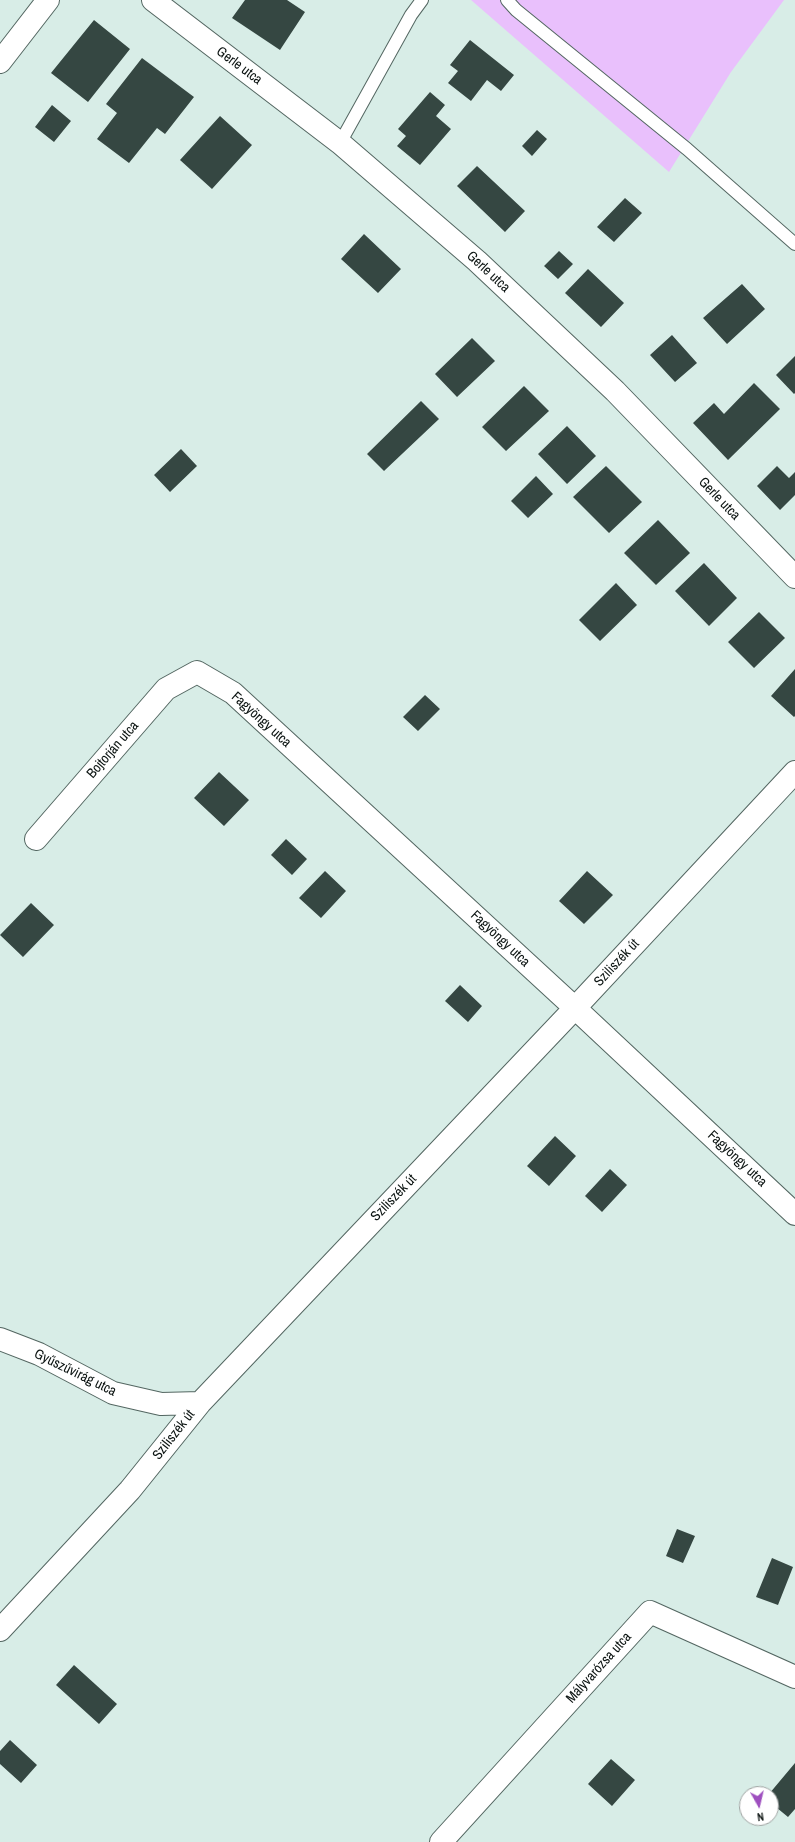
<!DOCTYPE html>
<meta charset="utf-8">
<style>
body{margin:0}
#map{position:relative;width:795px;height:1842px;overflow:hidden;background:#d8ede7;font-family:"Archivo Narrow",sans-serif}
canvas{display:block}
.north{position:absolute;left:739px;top:1786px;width:40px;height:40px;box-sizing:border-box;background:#fff;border:1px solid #9da1a0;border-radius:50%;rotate:172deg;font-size:11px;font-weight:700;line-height:16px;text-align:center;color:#0b1311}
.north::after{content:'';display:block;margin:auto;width:14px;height:18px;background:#9e4fbf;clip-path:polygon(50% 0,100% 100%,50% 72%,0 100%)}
</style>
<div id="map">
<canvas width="795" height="1842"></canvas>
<div class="north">N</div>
</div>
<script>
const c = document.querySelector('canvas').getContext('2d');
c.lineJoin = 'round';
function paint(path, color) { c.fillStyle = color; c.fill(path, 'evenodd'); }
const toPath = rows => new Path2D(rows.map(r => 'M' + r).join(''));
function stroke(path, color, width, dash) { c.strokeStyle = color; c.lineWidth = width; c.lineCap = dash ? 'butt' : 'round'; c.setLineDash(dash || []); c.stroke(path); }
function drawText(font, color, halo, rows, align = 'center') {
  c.font = font + ' "Archivo Narrow",sans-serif'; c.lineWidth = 4; c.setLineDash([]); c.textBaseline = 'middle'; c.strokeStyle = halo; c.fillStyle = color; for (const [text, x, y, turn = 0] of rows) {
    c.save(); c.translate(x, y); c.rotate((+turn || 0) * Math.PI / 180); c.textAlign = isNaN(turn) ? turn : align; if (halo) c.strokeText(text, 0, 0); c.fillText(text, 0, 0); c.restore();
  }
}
paint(toPath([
 [471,0,784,0,731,72,669,172]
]), '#e9c0fc');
paint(toPath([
 [245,0,287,0,305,12,280,50,232,18],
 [94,20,130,49,88,102,51,73],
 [470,40,514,75,501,91,487,80,471,101,448,83,458,71,450,65],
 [142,58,194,97,165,134,157,128,129,163,97,139,117,113,106,104],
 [430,92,445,105,436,116,451,129,420,165,397,146,406,136,398,129],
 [52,105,71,121,54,142,35,127],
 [220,116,252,145,212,189,180,160],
 [537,130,547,139,532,156,522,146],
 [477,166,525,211,505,232,457,186],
 [625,198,642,213,614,242,597,227],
 [364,234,401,269,378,293,341,259],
 [559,251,573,264,558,279,544,266],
 [588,269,624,303,601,327,565,293],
 [742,284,765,309,727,344,703,318],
 [672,335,697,363,675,382,650,355],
 [472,338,495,361,457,397,435,374],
 [795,356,795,393,794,394,776,375],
 [754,383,780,409,728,460,693,423,714,403,724,414],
 [524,386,549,411,506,451,482,427],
 [421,401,439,419,384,471,367,454],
 [567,426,596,456,567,484,538,454],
 [181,449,197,466,170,492,154,475],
 [606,466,642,502,609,533,573,497],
 [777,466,789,478,795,472,795,495,780,510,757,486],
 [536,476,553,494,528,518,511,501],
 [658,520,690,553,656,585,624,553],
 [704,563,737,598,709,626,675,591],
 [616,583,637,605,600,641,579,620],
 [759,612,785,638,754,668,728,642],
 [795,669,795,716,794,717,771,696],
 [425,695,440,709,418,731,403,717],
 [219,772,249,800,224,826,194,798],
 [286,839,307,859,292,875,271,855],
 [325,871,346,891,321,918,299,898],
 [587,871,613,895,584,924,559,901],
 [31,903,54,925,23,957,0,935],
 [460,985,482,1006,468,1022,445,1001],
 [555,1136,576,1156,549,1186,527,1166],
 [610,1169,627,1185,602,1212,585,1196],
 [677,1529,695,1536,683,1563,666,1556],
 [772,1558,793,1567,778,1605,756,1597],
 [74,1665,117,1704,99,1724,56,1685],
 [10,1740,37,1765,21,1783,0,1764,0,1751],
 [611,1759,635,1780,612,1806,588,1784],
 [795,1763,795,1809,788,1817,771,1803,771,1794,769,1794]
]), '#354742');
const service = toPath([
 [507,0,516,10,687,149,795,244],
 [340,143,411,15,422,0]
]);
const minor = toPath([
 [153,0,340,143,477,261,615,391,795,577],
 [0,62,48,0],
 [36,839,166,689,197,672,233,693,575,1008,795,1214],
 [0,1339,39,1354,113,1393,161,1404,200,1403],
 [0,1630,130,1490,200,1403,575,1008,795,772],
 [441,1842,650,1612,795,1677]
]);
stroke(service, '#536661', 14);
stroke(minor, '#536661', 24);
stroke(service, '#fff', 12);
stroke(minor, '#fff', 22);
drawText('14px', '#0b1311', '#fff', [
 ["Gerle utca",239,66,37],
 ["Gerle utca",488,272,43],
 ["Gerle utca",719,499,46],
 ["Fagyöngy utca",261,720,42],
 ["Bojtorján utca",113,750,-49],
 ["Fagyöngy utca",500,939,43],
 ["Sziliszék út",617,963,-47],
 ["Fagyöngy utca",737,1159,43],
 ["Sziliszék út",394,1198,-46],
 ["Gyűszűvirág utca",75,1373,26],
 ["Sziliszék út",174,1435,-52],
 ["Mályvarózsa utca",599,1668,-48]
]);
</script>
